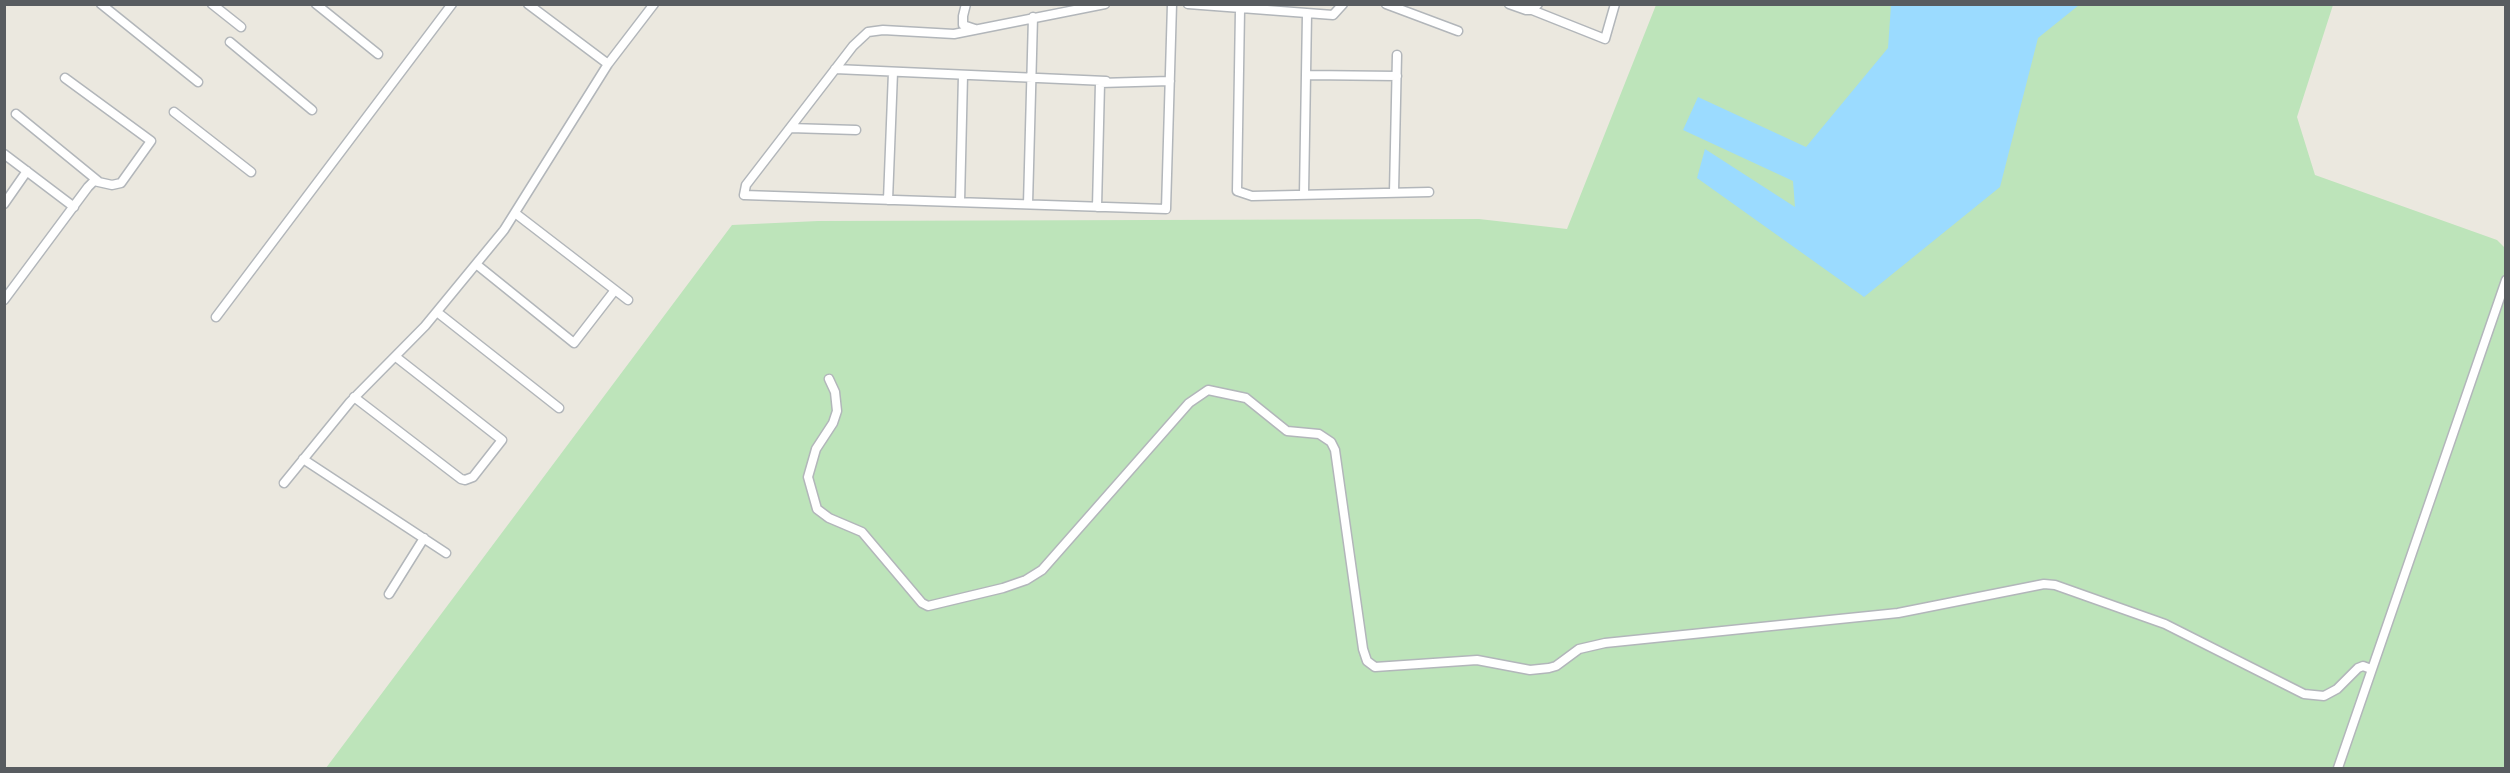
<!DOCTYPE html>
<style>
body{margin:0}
#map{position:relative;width:2510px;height:773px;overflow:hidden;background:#ebe8df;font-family:Rubik,sans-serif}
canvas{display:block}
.frame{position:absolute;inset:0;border:6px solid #585c60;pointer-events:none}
</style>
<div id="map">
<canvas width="2510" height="773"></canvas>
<div class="frame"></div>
</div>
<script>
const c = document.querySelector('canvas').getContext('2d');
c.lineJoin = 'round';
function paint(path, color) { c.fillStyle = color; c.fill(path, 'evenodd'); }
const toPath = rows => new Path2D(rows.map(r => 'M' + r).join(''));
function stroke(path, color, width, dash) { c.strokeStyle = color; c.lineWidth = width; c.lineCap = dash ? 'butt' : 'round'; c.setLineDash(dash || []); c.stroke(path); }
paint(toPath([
 [1656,5,2333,5,2297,117,2315,175,2497,240,2505,248,2505,768,326,768,732,225,818,221,1479,219,1567,229]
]), '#bde4ba');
paint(toPath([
 [1891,5,2079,5,2038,38,2000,187,1864,297,1697,178,1705,149,1795,207,1793,181,1683,130,1698,97,1806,147,1888,48]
]), '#9bdbff');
const street = toPath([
 [101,4,198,82],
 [212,4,241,27],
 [316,4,378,54],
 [528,4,608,64],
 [966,4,963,16,963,25,975,29],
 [1105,4,954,34,883,30,868,32,853,46,746,185,744,195,1166,209,1172,4],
 [1188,4,1333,15,1343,4],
 [1386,4,1458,31],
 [1509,4,1526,10,1532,10,1538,4],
 [1240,10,1237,191,1252,196,1429,192],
 [1532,10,1605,39,1615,4],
 [230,42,312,110],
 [835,69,1106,81],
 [1307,75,1397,76],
 [174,112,251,172],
 [16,114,98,181],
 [790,128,856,130],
 [4,154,74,207],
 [1394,192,1397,55],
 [1304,194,1307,14],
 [888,200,893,72],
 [960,202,963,75],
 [4,204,27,171],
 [1028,204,1033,17],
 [1097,207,1100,83,1170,81],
 [515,213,628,300],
 [476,264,574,343,615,290],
 [4,300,88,187,94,181,112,185,121,183,151,141,65,78],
 [437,312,559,408],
 [216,317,452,4],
 [829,379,835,392,837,411,833,423,816,449,808,477,817,509,829,518,862,532,922,603,928,606,1003,588,1026,580,1042,570,1189,403,1208,390,1246,398,1287,431,1319,434,1331,442,1335,450,1363,649,1367,661,1375,667,1477,660,1530,670,1549,668,1556,666,1579,649,1605,643,1898,613,2044,584,2055,585,2165,624,2304,694,2324,696,2337,689,2358,668,2363,666,2371,669],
 [354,397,461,479,465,480,473,477,502,440,396,357],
 [303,459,446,553],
 [284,483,350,402,425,326,504,230,608,64,654,4],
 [389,594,424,538],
 [2338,768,2506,280]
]);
stroke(street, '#b2b6ba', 11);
stroke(street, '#fff', 8);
</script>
